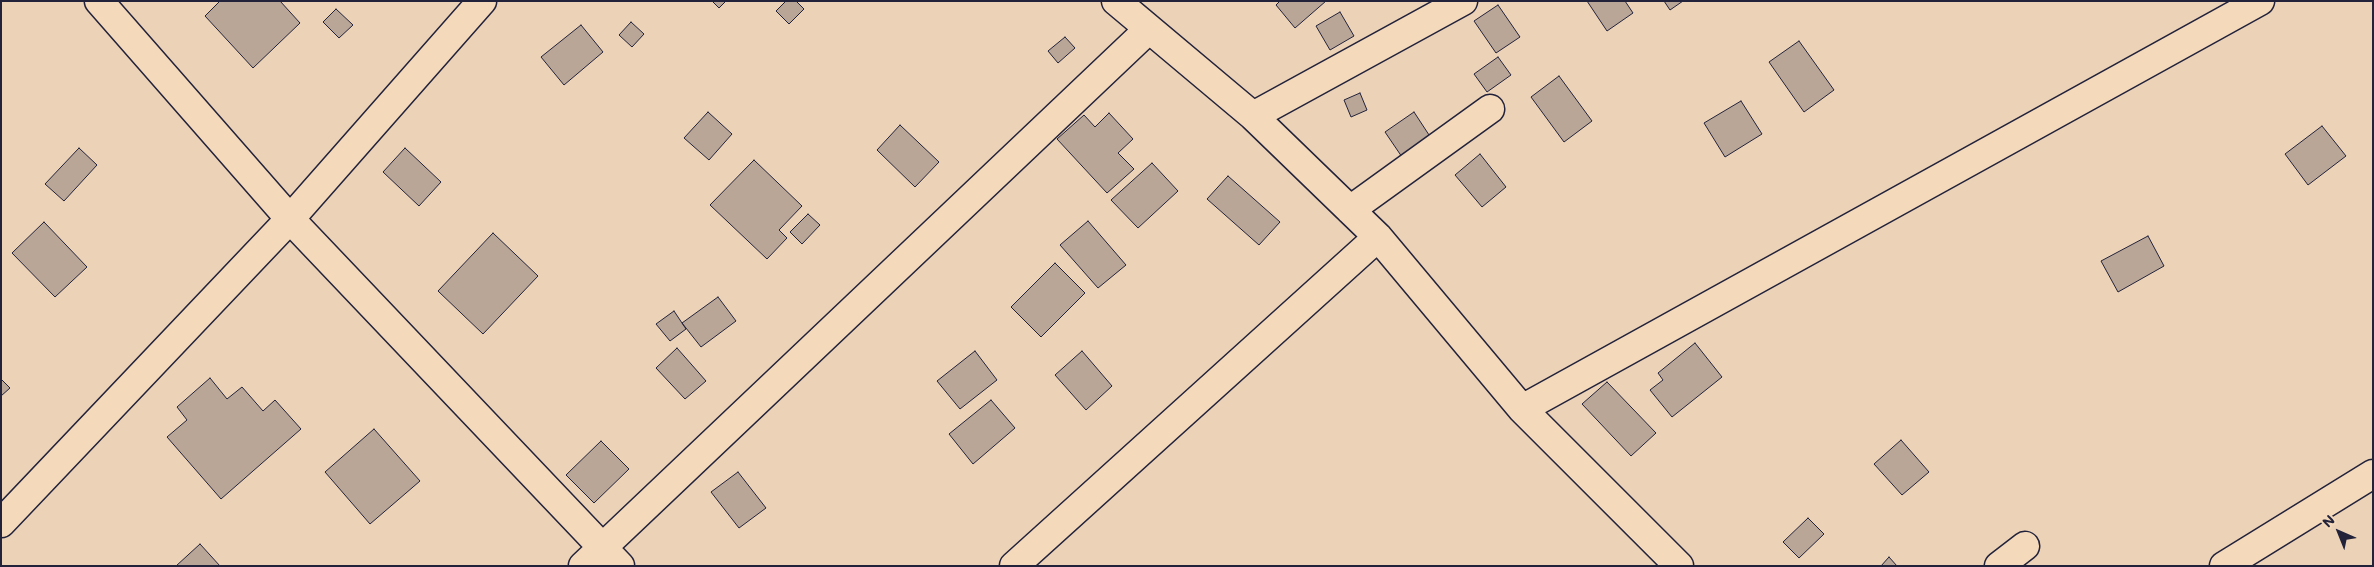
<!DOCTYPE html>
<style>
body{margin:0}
#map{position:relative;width:2374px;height:567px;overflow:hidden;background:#ecd2b6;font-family:Mali,sans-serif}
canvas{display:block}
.frame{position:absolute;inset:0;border:2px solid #22223b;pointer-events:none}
.north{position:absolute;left:2314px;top:507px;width:50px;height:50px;-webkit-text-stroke:4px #f4d9bb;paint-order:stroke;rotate:316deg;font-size:14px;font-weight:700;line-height:20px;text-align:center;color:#22223b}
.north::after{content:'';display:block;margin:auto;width:18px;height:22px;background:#22223b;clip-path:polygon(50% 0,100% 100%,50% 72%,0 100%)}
</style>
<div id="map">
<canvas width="2374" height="567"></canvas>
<div class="frame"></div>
<div class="north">N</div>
</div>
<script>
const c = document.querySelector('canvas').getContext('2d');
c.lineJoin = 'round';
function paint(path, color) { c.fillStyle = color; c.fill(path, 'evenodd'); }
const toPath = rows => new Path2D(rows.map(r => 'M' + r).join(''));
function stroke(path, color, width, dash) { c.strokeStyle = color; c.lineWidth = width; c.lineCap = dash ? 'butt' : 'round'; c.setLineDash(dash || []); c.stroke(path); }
const building = toPath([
 [220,1,280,1,300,23,253,68,205,16,220,1],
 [712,1,726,1,719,8,712,1],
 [786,1,796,1,804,9,789,24,776,11,786,1],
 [1280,1,1326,1,1295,28,1276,5,1280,1],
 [1587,1,1625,1,1633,13,1607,31,1587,1],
 [1664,1,1683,1,1670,10,1664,1],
 [1498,5,1520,37,1496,53,1474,21,1498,5],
 [336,9,353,25,339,38,323,22,336,9],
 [1340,12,1354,36,1330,50,1316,26,1340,12],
 [631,22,644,34,632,47,619,35,631,22],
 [581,25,603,52,564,85,541,57,581,25],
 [1065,37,1075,48,1058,63,1048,51,1065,37],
 [1799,41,1834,90,1804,112,1769,62,1799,41],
 [1498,57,1511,75,1487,92,1474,74,1498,57],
 [1559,76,1592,121,1564,142,1531,97,1559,76],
 [1360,93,1367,110,1351,117,1344,100,1360,93],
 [1741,101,1762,134,1725,157,1704,123,1741,101],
 [708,112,732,134,709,160,684,138,708,112],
 [1414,112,1431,138,1402,157,1385,132,1414,112],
 [1109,113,1133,139,1118,153,1134,169,1107,193,1057,139,1084,115,1095,127,1109,113],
 [900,125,939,162,915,187,877,150,900,125],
 [2322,126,2346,156,2308,185,2285,154,2322,126],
 [79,148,97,165,64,201,45,184,79,148],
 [405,148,441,182,419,206,383,172,405,148],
 [1480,154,1506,187,1482,207,1455,175,1480,154],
 [754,160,802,206,779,230,787,238,767,259,710,205,754,160],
 [1152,163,1178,191,1138,228,1111,200,1152,163],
 [1228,176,1280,222,1259,245,1207,199,1228,176],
 [808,214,820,225,802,244,790,232,808,214],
 [1088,221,1126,265,1098,288,1060,245,1088,221],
 [44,222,87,267,55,297,12,253,44,222],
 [493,233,538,276,483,334,438,291,493,233],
 [2148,236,2164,266,2118,292,2101,261,2148,236],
 [1055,263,1085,293,1041,337,1011,307,1055,263],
 [718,297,736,321,701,347,682,323,718,297],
 [674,311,686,329,670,341,656,324,674,311],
 [1695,343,1722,377,1672,417,1650,390,1663,380,1658,373,1695,343],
 [677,348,706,381,685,399,656,368,677,348],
 [975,351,997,380,960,409,937,381,975,351],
 [1082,351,1112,386,1086,410,1055,375,1082,351],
 [210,378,227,399,242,387,263,411,275,400,301,429,221,499,167,437,187,420,177,407,210,378],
 [1,379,10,388,1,396,1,379],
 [1607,382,1656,433,1631,456,1582,404,1607,382],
 [991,400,1015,428,973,464,949,434,991,400],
 [374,429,420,481,370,524,325,472,374,429],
 [1901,440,1929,472,1902,495,1874,464,1901,440],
 [601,441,629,469,594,503,566,475,601,441],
 [738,472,766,508,739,528,711,492,738,472],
 [1808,518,1824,534,1799,558,1783,542,1808,518],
 [200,544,220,566,176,566,200,544],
 [1889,557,1897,566,1881,566,1889,557]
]);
paint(building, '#b9a697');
stroke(building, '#22223b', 1);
const minor = toPath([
 [99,1,290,219,620,566],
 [1116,1,1253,116,1378,237,1522,409,1679,566],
 [1253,116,1463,1],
 [1350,210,1490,109],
 [1522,409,2260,1],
 [1,523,290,219,482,1],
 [583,566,1149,29],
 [1014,566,1378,237],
 [1999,566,2025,546],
 [2224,566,2373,474]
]);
stroke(minor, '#22223b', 31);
stroke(minor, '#f4d9bb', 28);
</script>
